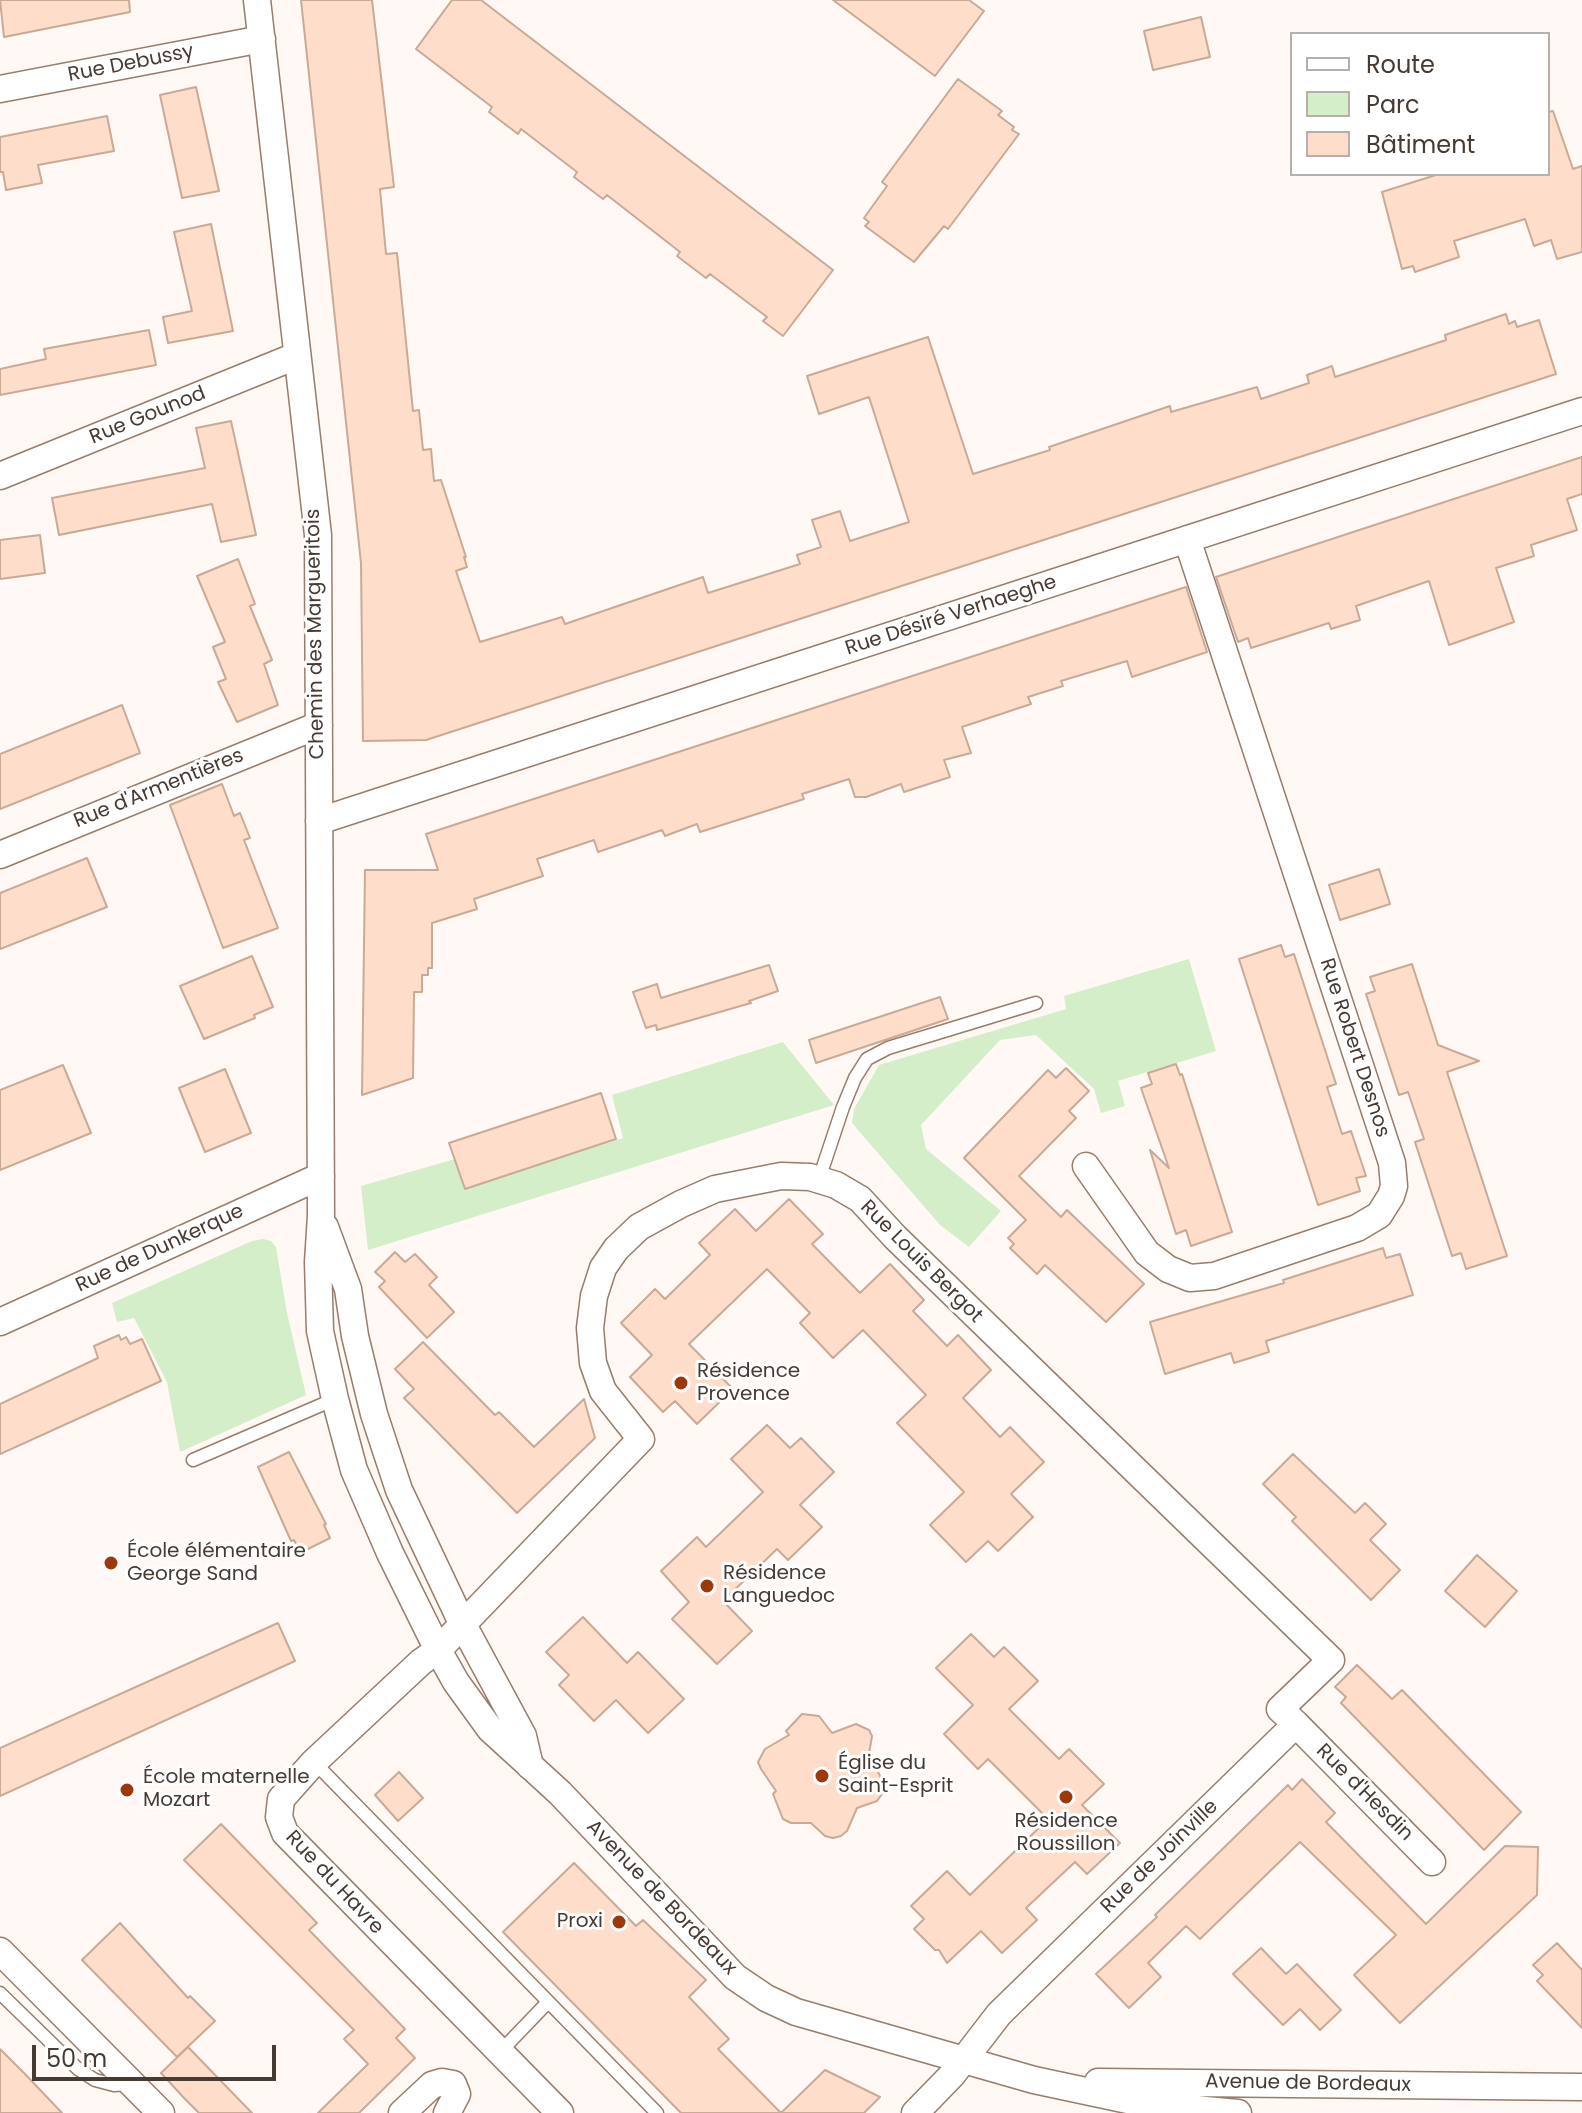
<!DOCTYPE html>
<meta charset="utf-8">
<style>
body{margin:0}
#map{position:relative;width:1582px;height:2113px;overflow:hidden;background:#fff8f4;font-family:Poppins,sans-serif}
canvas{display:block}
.legend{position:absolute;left:1290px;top:32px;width:260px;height:144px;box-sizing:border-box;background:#fff;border:2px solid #b5b0ad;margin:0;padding:10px 14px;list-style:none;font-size:24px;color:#463a32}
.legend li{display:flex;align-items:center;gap:16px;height:40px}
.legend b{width:40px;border:2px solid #b5b0ad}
.scale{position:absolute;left:32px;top:2045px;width:244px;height:36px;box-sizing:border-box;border:4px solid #463a32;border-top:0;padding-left:10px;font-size:24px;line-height:28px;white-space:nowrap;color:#463a32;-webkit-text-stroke:6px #fff;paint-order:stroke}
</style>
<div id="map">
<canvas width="1582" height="2113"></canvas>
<ul class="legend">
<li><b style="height:10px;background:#fff"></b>Route</li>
<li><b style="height:22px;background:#d5eeca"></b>Parc</li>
<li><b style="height:22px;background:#fedecb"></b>Bâtiment</li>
</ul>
<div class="scale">50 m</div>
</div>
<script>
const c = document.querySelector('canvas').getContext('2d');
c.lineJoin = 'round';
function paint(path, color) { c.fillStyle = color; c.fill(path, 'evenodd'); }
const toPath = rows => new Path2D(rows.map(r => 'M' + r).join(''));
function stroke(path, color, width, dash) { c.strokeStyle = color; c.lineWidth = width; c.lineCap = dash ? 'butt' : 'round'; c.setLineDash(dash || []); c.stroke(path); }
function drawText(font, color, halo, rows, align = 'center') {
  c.font = font + ' Poppins,sans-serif'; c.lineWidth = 6; c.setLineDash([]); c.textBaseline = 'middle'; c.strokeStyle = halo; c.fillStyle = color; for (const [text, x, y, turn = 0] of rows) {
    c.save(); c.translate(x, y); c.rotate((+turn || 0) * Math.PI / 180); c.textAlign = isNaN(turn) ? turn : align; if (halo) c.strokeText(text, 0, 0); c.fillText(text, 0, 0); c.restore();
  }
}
paint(toPath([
 [1189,959,1216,1051,1118,1081,1125,1106,1101,1113,1094,1089,1036,1035,1000,1040,921,1125,926,1149,1001,1211,969,1247,940,1225,852,1123,854,1109,879,1065,1066,1009,1064,996],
 [783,1042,834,1105,368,1250,361,1186,455,1159,465,1189,623,1138,612,1095],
 [263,1239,271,1241,276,1247,287,1313,306,1395,180,1452,167,1382,134,1318,117,1322,112,1303,252,1241]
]), '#d5eeca');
const building = toPath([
 [0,0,129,0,130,12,4,37,0,0],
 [301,0,372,0,394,187,380,189,386,254,397,253,413,411,419,410,423,450,431,449,434,481,441,480,466,557,464,557,467,567,456,571,480,642,562,617,565,624,703,577,708,593,800,564,797,555,821,547,812,520,840,511,850,541,909,522,869,397,819,414,807,376,928,337,973,474,1050,450,1049,447,1170,406,1171,412,1257,387,1261,399,1309,383,1307,375,1332,366,1335,377,1446,340,1445,335,1506,314,1509,324,1515,321,1517,327,1539,320,1556,374,426,740,363,741,361,563,301,0],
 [452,0,481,0,833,270,783,336,763,321,767,317,710,274,706,278,677,256,680,252,607,195,603,199,574,177,577,172,521,129,518,134,489,112,492,107,416,49,452,0],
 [833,0,969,0,984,11,935,76,833,0],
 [1201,17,1210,57,1153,70,1144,31,1201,17],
 [958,79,1002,111,998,115,1014,127,1012,130,1019,134,948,229,944,226,914,262,865,226,869,222,864,218,887,186,882,182,958,79],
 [196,87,219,191,182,198,160,95,196,87],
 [1553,111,1573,169,1582,166,1582,252,1557,259,1551,240,1534,246,1525,219,1454,241,1459,257,1415,272,1413,266,1402,269,1382,192,1439,174,1548,174,1548,112,1553,111],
 [107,116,114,151,38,165,42,183,6,190,3,172,0,172,0,137,107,116],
 [211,224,233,331,168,343,163,317,192,311,174,232,211,224],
 [149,330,156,365,0,395,0,369,46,359,44,349,149,330],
 [231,421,256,535,221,542,212,504,59,535,52,498,205,468,196,428,231,421],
 [1582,457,1582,494,1567,499,1577,530,1531,545,1534,556,1496,568,1514,622,1449,645,1429,581,1356,606,1360,620,1331,629,1329,623,1251,648,1248,638,1238,642,1216,577,1582,457],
 [40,535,45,573,0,579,0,540,40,535],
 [238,559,255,604,250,606,272,660,264,664,278,705,237,722,218,682,226,679,213,647,225,642,197,576,238,559],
 [1186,587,1207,652,1132,677,1127,661,1061,681,1063,686,1028,697,1031,704,962,727,971,753,944,760,950,777,904,792,901,784,866,797,855,797,849,779,802,794,804,799,700,832,697,824,665,836,662,830,598,852,594,840,537,859,543,876,474,899,477,909,432,923,432,968,428,968,428,975,422,975,422,992,414,992,413,1078,362,1095,365,870,438,870,426,834,1186,587],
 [122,705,140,753,0,809,0,754,122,705],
 [222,784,234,816,240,813,250,838,244,840,278,928,223,948,170,805,222,784],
 [87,858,107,907,0,949,0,893,87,858],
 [1379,869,1390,904,1340,920,1329,885,1379,869],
 [1281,945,1285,957,1294,954,1336,1084,1327,1087,1342,1134,1351,1131,1366,1176,1356,1178,1360,1191,1318,1205,1239,959,1281,945],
 [252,956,273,1007,254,1015,255,1018,204,1039,180,986,252,956],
 [1412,964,1438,1045,1479,1061,1447,1072,1507,1256,1466,1269,1461,1253,1452,1256,1415,1142,1424,1139,1408,1092,1399,1095,1366,994,1375,991,1370,977,1412,964],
 [769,965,778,991,749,1001,751,1003,657,1030,656,1025,646,1028,633,992,657,984,661,998,769,965],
 [940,997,948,1019,816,1063,809,1040,940,997],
 [1176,1064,1180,1075,1182,1074,1232,1232,1191,1246,1186,1230,1176,1234,1150,1150,1169,1168,1141,1088,1152,1084,1148,1073,1176,1064],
 [63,1065,91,1133,0,1170,0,1090,63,1065],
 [1066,1068,1089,1091,1069,1111,1076,1118,1019,1176,1061,1217,1067,1210,1144,1284,1106,1322,1045,1265,1037,1274,1010,1248,1014,1244,1008,1238,1026,1220,964,1158,1048,1070,1056,1078,1066,1068],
 [225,1069,251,1133,205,1152,179,1088,225,1069],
 [601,1093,616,1139,465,1189,449,1143,601,1093],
 [789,1199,823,1234,812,1244,860,1293,890,1264,924,1300,913,1311,947,1346,958,1335,991,1370,963,1398,1000,1437,1010,1427,1044,1462,1011,1494,1033,1517,998,1551,988,1541,966,1562,930,1525,964,1492,897,1423,926,1395,863,1330,833,1358,800,1323,810,1313,767,1269,689,1344,733,1389,697,1424,675,1401,663,1412,630,1377,652,1355,621,1323,655,1289,665,1299,710,1255,699,1243,735,1209,756,1231,789,1199],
 [1383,1248,1386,1258,1400,1254,1413,1295,1266,1341,1269,1352,1234,1363,1231,1353,1165,1374,1150,1322,1284,1283,1283,1280,1383,1248],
 [395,1252,405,1262,415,1254,437,1277,429,1285,454,1312,427,1338,379,1287,385,1281,375,1272,395,1252],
 [119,1335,121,1340,126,1337,130,1344,142,1339,161,1381,0,1454,0,1404,98,1358,94,1346,119,1335],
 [423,1342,495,1415,499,1412,534,1447,584,1399,595,1438,517,1513,404,1398,414,1389,395,1369,423,1342],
 [767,1425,790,1448,801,1438,834,1472,800,1505,822,1527,788,1560,777,1549,723,1601,752,1631,717,1664,672,1619,689,1602,661,1571,697,1537,706,1547,763,1492,731,1459,767,1425],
 [289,1452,326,1524,324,1525,330,1538,300,1553,294,1540,291,1541,258,1467,289,1452],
 [1293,1454,1355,1513,1365,1503,1386,1524,1370,1540,1400,1570,1371,1600,1292,1521,1296,1517,1263,1484,1293,1454],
 [1477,1555,1517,1591,1485,1627,1445,1591,1477,1555],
 [583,1617,627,1663,638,1652,684,1699,648,1733,616,1700,594,1721,559,1685,569,1675,546,1652,583,1617],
 [278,1623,295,1661,0,1796,0,1748,278,1623],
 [971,1634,994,1657,1004,1647,1038,1681,1009,1709,1059,1759,1069,1749,1104,1784,1082,1805,1120,1843,1087,1874,1075,1862,1026,1908,1037,1920,1002,1953,981,1931,947,1963,939,1950,935,1950,914,1929,924,1919,911,1906,947,1871,970,1895,1048,1819,988,1759,978,1769,944,1734,973,1705,936,1668,971,1634],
 [1357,1665,1392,1699,1402,1690,1521,1812,1484,1850,1341,1703,1346,1697,1335,1687,1357,1665],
 [802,1714,819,1716,832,1733,856,1724,869,1730,872,1736,867,1766,876,1768,883,1782,882,1794,877,1801,857,1808,847,1831,841,1836,833,1838,825,1836,811,1823,791,1823,783,1819,773,1794,776,1791,761,1769,758,1762,765,1749,789,1735,786,1731,802,1714],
 [399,1772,423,1798,398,1821,375,1795,399,1772],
 [1302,1779,1335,1813,1326,1822,1426,1924,1505,1846,1538,1847,1537,1895,1400,2023,1354,1975,1396,1935,1300,1842,1200,1939,1186,1926,1148,1963,1161,1977,1129,2008,1096,1974,1157,1917,1155,1915,1288,1785,1292,1790,1302,1779],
 [221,1824,317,1923,309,1930,405,2029,396,2038,415,2058,359,2113,318,2113,368,2064,344,2039,354,2030,184,1860,221,1824],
 [574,1863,636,1926,643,1920,706,1980,689,1997,729,2039,718,2049,781,2113,681,2113,503,1932,574,1863],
 [120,1923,188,1998,190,1996,215,2021,177,2057,82,1960,120,1923],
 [1557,1943,1582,1970,1582,2028,1537,1981,1543,1975,1533,1965,1557,1943],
 [1261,1948,1286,1974,1297,1964,1341,2010,1320,2030,1300,2009,1283,2025,1233,1974,1261,1948],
 [188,2047,219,2079,252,2113,199,2113,185,2099,161,2073,188,2047],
 [0,2049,25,2074,62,2113,0,2113,0,2049],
 [825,2070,880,2097,864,2113,781,2113,825,2070]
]);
paint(building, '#fedecb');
stroke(building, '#c8aa97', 2);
const lane = toPath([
 [819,1179,843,1107,855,1078,867,1059,888,1048,1036,1003],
 [193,1460,335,1399],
 [314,1762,657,2113],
 [0,1993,78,2069,95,2080,114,2085,130,2084],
 [500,2052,548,2002]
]);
const street = toPath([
 [257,0,318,535,321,1216,318,1262,320,1331,335,1399,354,1470,390,1553,438,1650,456,1682,490,1729,560,1793,735,1977,766,1998,796,2012,1034,2080,1151,2105,1238,2113],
 [0,89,262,39],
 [0,476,296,356],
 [319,821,1582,411],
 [0,855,319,725],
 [1086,1166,1147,1253,1168,1269,1190,1278,1214,1276,1357,1228,1379,1215,1391,1196,1394,1186,1392,1163,1187,539],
 [325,1227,348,1289,355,1336,374,1414,399,1490,462,1623,523,1736,530,1766],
 [0,1322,321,1176],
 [1296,1724,1432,1862],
 [0,1951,161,2113],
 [1098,2082,1582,2087],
 [402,2113,432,2085,442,2082,453,2084,457,2094,447,2113],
 [560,2113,285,1833,279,1817,281,1799,314,1762,421,1662,438,1650,641,1439,603,1391,593,1363,590,1328,594,1296,603,1268,616,1249,639,1227,681,1204,715,1189,781,1176,810,1177,836,1185,860,1199,895,1237,1331,1660,1280,1709,1296,1724,999,2014,952,2075,915,2113]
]);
stroke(lane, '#997c6a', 15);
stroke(street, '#997c6a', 29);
stroke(lane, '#fff', 12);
stroke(street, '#fff', 26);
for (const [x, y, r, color] of [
 [681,1383,8,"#9d380b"],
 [111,1563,8,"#9d380b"],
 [707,1586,8,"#9d380b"],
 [822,1776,8,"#9d380b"],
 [127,1790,8,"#9d380b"],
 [1066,1797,8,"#9d380b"],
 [619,1922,8,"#9d380b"]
]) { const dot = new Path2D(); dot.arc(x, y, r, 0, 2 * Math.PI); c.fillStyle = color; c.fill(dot); stroke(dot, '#fff', 3); }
drawText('20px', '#463a32', '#fff', [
 ["Rue Debussy",131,64,-11],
 ["Rue Gounod",148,416,-22],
 ["Rue Désiré Verhaeghe",951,616,-18],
 ["Chemin des Margueritois",316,634,-91],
 ["Rue d'Armentières",159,789,-22],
 ["Rue Robert Desnos",1354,1048,72],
 ["Rue de Dunkerque",160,1249,-25],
 ["Rue Louis Bergot",921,1262,45],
 ["Rue d'Hesdin",1364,1793,45],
 ["Rue de Joinville",1160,1857,-44],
 ["Rue du Havre",334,1883,47],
 ["Avenue de Bordeaux",661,1898,46],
 ["Avenue de Bordeaux",1308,2084,1]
]);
drawText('20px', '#463a32', '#fff', [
 ["Résidence",697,1372],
 ["Provence",697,1395],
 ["École élémentaire",127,1552],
 ["George Sand",127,1575],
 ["Résidence",723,1574],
 ["Languedoc",723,1597],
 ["Église du",838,1764],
 ["Saint-Esprit",838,1787],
 ["École maternelle",143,1778],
 ["Mozart",143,1801],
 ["Résidence",1066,1822,"center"],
 ["Roussillon",1066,1845,"center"],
 ["Proxi",603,1922,"right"]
], 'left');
</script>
